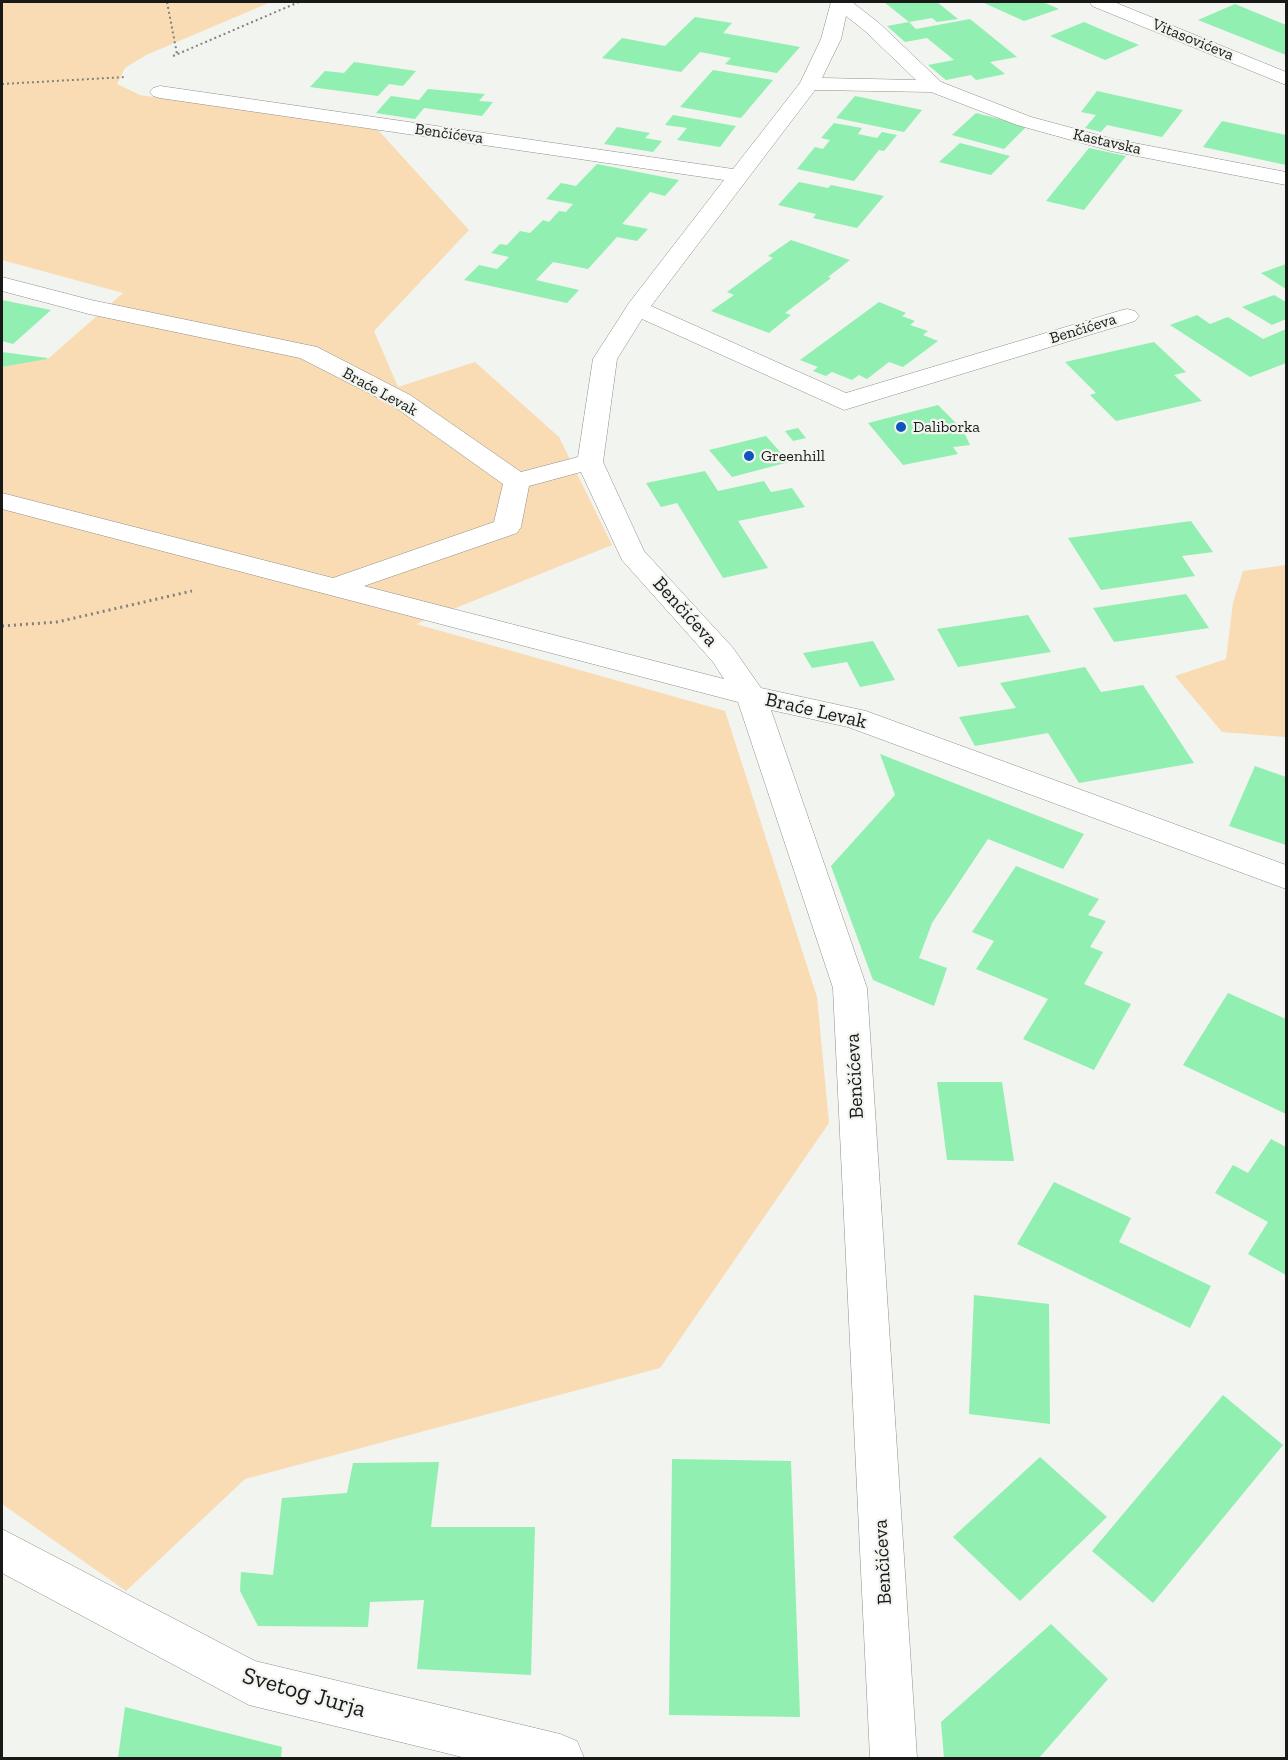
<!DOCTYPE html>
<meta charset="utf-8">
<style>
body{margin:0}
#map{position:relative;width:1288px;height:1760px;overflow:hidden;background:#f1f4ef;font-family:"Zilla Slab",serif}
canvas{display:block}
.frame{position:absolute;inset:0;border:3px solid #191a18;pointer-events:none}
</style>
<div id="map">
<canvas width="1288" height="1760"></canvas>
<div class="frame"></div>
</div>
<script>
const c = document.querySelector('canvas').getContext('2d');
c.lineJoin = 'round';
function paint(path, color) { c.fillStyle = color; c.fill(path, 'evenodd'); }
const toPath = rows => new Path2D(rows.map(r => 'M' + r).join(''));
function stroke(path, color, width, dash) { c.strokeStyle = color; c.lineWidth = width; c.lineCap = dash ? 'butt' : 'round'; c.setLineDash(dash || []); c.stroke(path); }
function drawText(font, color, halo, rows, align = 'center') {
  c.font = font + ' "Zilla Slab",serif'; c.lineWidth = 4.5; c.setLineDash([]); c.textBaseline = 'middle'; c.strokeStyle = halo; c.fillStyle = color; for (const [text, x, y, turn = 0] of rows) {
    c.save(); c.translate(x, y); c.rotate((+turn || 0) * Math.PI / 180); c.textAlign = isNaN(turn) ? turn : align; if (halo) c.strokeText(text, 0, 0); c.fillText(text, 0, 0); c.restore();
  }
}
paint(toPath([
 [2,2,271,2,146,55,125,68,117,84,140,95,378,130,469,230,374,331,398,387,475,362,559,437,612,545,416,624,725,711,817,997,829,1123,660,1368,245,1479,126,1591,2,1504,2,367,49,358,123,293,2,260],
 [1286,565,1286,737,1222,732,1175,676,1226,659,1233,603,1243,571]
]), '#f9dbb4');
paint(toPath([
 [884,2,937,2,958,19,937,22,932,18,909,22,916,29,970,19,1017,57,990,62,1005,74,976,80,971,75,946,80,928,65,954,60,927,38,905,42,887,26,909,22],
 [982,2,1043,2,1059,9,1024,21],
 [1235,4,1286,25,1286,55,1198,20],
 [695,17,732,23,723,33,800,47,777,73,725,64,731,58,700,52,681,72,602,58,622,38,665,46],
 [1084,22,1112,34,1139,45,1105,60,1050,36],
 [354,62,416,71,403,86,389,84,378,96,310,87,325,71,344,73],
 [713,70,773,80,741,118,680,107],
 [428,89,485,94,479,101,493,102,482,116,424,108,415,119,376,113,391,96,419,100],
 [1097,91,1183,110,1162,137,1107,125,1101,132,1085,128,1096,115,1081,112],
 [855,96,922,110,904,132,836,118],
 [976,113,1027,126,1004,149,952,135],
 [673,115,736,126,720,147,677,140,687,128,665,125],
 [1222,121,1286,135,1286,165,1203,147],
 [834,123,862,128,858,134,877,138,882,132,897,135,884,151,879,150,854,181,797,169,815,147,823,149,830,140,821,138],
 [617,127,650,133,645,138,662,141,653,152,604,144],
 [960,143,1010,156,991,175,939,162],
 [1089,148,1126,156,1084,210,1046,201],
 [597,164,679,180,665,196,650,192,622,224,648,229,637,241,617,237,588,269,553,262,536,280,579,290,567,303,464,280,479,265,497,269,509,257,491,253,500,244,507,245,520,231,530,233,543,220,549,222,559,211,566,212,573,204,546,199,561,183,576,186],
 [799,182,828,188,831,185,884,196,857,228,813,218,816,214,778,205],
 [791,240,850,260,828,277,831,278,785,313,791,315,769,333,711,311,734,295,727,292,773,258,768,256],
 [1286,264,1286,289,1261,273],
 [1274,295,1286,302,1286,319,1272,325,1242,307],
 [2,300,51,310,13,344,2,341],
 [879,302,906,313,902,316,915,321,910,325,928,331,923,335,938,341,903,367,889,362,867,379,859,375,852,380,832,372,826,376,813,371,818,367,800,360],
 [1197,315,1210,324,1228,317,1263,339,1286,329,1286,363,1250,377,1170,325],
 [1154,342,1186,372,1174,375,1202,401,1116,421,1090,395,1096,393,1065,362],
 [2,352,47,358,47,359,2,367],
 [938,405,963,430,970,445,953,447,958,454,903,465,868,423],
 [798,428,806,438,793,441,785,431],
 [766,436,789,462,732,477,709,450],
 [705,471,718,491,764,481,771,492,792,488,805,507,738,521,768,568,723,578,677,503,661,507,646,483],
 [1191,521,1213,552,1182,556,1195,576,1101,590,1068,538],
 [1186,594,1209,628,1114,642,1093,608],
 [1028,615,1051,652,958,667,937,629],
 [873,641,895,680,860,687,847,662,812,668,803,653],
 [1085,667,1101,692,1143,685,1194,763,1079,783,1048,733,975,746,959,717,1016,708,1000,683],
 [880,754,1084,834,1063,869,988,839,932,923,919,958,947,968,934,1006,873,980,831,866,895,795],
 [1255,766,1286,777,1286,845,1229,826],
 [1016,866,1099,899,1088,915,1106,921,1090,947,1103,952,1084,984,1131,1004,1094,1070,1023,1039,1048,999,976,969,994,941,972,932],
 [1228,993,1286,1019,1286,1114,1183,1065],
 [937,1082,1002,1082,1014,1161,947,1160],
 [1271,1139,1286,1147,1286,1275,1248,1254,1268,1222,1215,1193,1233,1165,1248,1173],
 [1054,1182,1131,1218,1119,1242,1211,1286,1190,1328,1017,1244],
 [974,1295,1049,1304,1050,1424,969,1414],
 [1223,1395,1283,1445,1153,1603,1092,1551],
 [1040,1457,1107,1517,1020,1601,953,1537],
 [672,1459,791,1461,800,1717,669,1715],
 [439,1462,431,1527,535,1527,531,1675,417,1669,424,1600,370,1602,368,1627,258,1626,240,1591,241,1572,273,1575,282,1498,347,1493,353,1463],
 [1051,1624,1108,1679,1039,1758,944,1758,941,1722],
 [125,1707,282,1747,281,1758,118,1758]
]), '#91efb1');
const minor = toPath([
 [831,2,852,2,879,23,941,82,1031,117,1113,139,1286,172,1286,185,1111,151,1017,125,931,92,815,90,651,306,846,393,1119,311,1127,309,1135,311,1139,316,1135,321,844,410,642,319,617,359,603,462,644,551,733,648,761,688,866,711,1286,865,1286,889,848,727,771,710,867,988,917,1758,870,1758,833,988,738,702,2,509,2,493,333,578,494,522,503,484,392,405,300,358,89,314,2,291,2,277,91,300,317,347,410,395,521,472,578,457,593,359,629,303,724,180,160,98,153,96,150,92,153,88,160,86,733,169,800,83,821,39,831,2],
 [846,16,865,31,916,80,822,78,841,39,846,16],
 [581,472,622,560,713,662,724,679,364,586,517,533,521,527,529,486,581,472],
 [1090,2,1114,2,1286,72,1286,85,1092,6,1090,2],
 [2,1529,255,1661,560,1734,577,1741,584,1758,466,1758,249,1705,2,1573,2,1529]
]);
stroke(minor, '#8e908c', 1);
stroke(toPath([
 [167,2,177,54],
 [173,56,299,2],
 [2,84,126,77]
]), '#80827f', 2, [2, 3]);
stroke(toPath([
 [2,626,57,622,192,591]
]), '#80827f', 3, [2, 4]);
paint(minor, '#fff');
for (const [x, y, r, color] of [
 [901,427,6,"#1254bf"],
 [749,456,6,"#1254bf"]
]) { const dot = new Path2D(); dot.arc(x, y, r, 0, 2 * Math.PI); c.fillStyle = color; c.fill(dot); stroke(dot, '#f1f4ef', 2); }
drawText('16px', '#191a18', '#f1f4ef', [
 ["Vitasovićeva",1193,40,22],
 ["Benčićeva",449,134,8],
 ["Kastavska",1107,142,13],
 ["Benčićeva",1083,329,-17],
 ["Braće Levak",380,392,29]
]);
drawText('16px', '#191a18', '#f1f4ef', [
 ["Daliborka",913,427],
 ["Greenhill",761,456]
], 'left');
drawText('20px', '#191a18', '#f1f4ef', [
 ["Benčićeva",685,612,48],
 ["Braće Levak",816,711,13],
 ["Benčićeva",855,1076,-93],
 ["Benčićeva",883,1562,-93]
]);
drawText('24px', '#191a18', '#f1f4ef', [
 ["Svetog Jurja",304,1693,16]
]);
</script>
